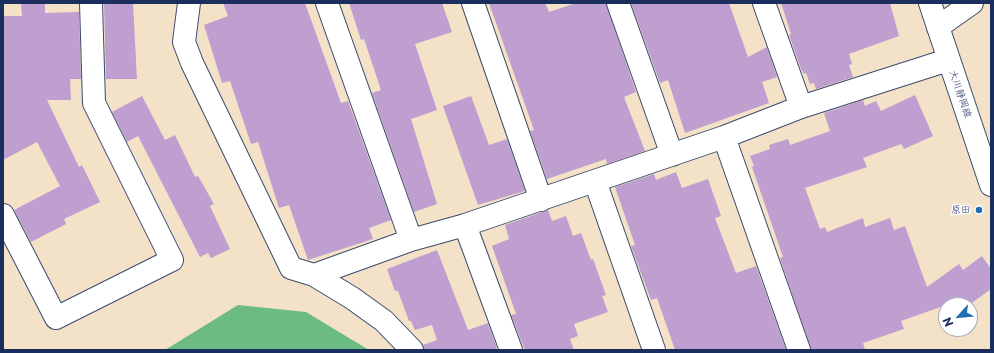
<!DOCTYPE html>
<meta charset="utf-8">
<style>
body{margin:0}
#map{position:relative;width:994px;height:353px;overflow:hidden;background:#f3e2c7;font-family:"Playpen Sans",sans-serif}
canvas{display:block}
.frame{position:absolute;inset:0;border:4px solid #1b2f5e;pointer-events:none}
.north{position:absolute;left:938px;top:297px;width:40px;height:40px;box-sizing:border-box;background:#fff;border:1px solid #a4acbf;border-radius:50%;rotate:243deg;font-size:11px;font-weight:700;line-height:16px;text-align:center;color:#1b2f5e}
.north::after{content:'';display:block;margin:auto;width:14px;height:18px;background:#1f6fb2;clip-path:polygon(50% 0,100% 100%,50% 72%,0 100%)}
</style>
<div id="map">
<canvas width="994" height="353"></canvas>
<div class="frame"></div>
<div class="north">N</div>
</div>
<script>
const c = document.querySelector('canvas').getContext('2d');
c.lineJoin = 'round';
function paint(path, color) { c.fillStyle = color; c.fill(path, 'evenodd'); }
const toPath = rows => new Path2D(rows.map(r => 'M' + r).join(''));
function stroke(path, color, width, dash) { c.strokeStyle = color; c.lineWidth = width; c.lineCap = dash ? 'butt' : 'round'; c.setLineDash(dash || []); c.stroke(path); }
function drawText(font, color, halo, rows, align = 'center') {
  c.font = font + ' "Playpen Sans","Klee One",sans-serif'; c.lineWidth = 3; c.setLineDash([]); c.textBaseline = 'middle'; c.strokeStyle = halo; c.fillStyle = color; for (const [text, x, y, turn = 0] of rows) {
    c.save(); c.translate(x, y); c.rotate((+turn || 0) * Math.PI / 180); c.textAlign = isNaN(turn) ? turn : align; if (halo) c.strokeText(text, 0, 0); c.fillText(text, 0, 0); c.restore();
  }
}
paint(toPath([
 [238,305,306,312,369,350,165,350]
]), '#6cba84');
paint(toPath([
 [21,3,45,3,45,13,79,12,81,79,70,79,71,100,47,100,79,167,82,165,100,202,64,219,66,224,31,242,14,210,60,186,37,142,3,160,3,16,22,16],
 [104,3,133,3,137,79,106,79],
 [223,3,305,3,341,103,348,101,391,220,369,228,373,239,308,260,289,205,279,208,258,142,251,144,230,81,222,83,204,25,228,16],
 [349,3,442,3,452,32,415,44,437,110,411,119,437,204,414,212,372,93,381,90,364,39,361,40],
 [489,3,545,3,549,12,576,3,606,3,636,92,624,97,645,151,607,164,606,159,547,179,530,131,534,130],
 [631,3,729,3,748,57,767,47,777,77,762,82,769,103,685,133,668,80,660,83],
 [781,3,890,3,899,36,849,54,852,64,849,65,853,77,816,89,814,83,810,84,806,73,804,74,801,69,789,35,791,34],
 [915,95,933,136,904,149,901,144,863,158,867,167,805,188,820,229,825,227,827,232,863,218,865,227,890,218,894,230,905,226,927,287,959,264,963,270,982,256,991,269,991,289,969,305,946,305,901,321,904,329,863,343,865,350,811,350,780,258,783,257,752,167,754,166,750,156,770,149,769,145,788,139,790,145,830,131,824,113,863,100,865,106,876,101,881,111],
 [142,96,165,140,175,135,195,177,198,176,214,204,210,206,230,249,211,258,208,253,200,257,138,136,127,142,112,112],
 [471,96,489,145,507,139,525,191,478,205,443,106],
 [676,172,682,188,708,179,721,216,715,218,736,273,756,266,786,350,675,350,657,298,651,300,631,246,635,245,615,187,654,174,656,180],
 [548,210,552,221,566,216,573,236,581,233,591,260,593,259,606,295,602,296,608,312,574,324,578,336,570,339,574,350,525,350,511,315,516,314,492,246,509,239,505,225],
 [437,250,468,330,488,323,497,348,493,350,424,350,423,345,437,340,432,325,415,330,411,321,409,321,398,291,395,291,387,269]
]), '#be9fd0');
const street = toPath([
 [189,3,184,42,192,63,291,268,314,275,352,298,384,321,412,350],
 [327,3,411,240],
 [473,3,541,200],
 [618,3,672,155],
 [764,3,801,107],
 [938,27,972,3],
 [724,137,799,350],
 [595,181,654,350],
 [3,215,56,318,172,260,94,103,91,3],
 [465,225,511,350],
 [314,275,411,240,465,225,724,137,801,107,948,60]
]);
const secondary = toPath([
 [930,3,991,185]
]);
stroke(street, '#3b4a6e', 24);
stroke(secondary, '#3b4a6e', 24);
stroke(street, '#fff', 22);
stroke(secondary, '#fff', 22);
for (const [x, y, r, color] of [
 [979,210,4,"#1f6fb2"]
]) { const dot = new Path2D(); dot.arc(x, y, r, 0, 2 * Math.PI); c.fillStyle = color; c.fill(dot); stroke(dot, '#fff', 1.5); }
drawText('10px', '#1b2f5e', '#fff', [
 ["大川静岡線",960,94,71]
]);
drawText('10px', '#1b2f5e', '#fff', [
 ["原田",971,210]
], 'right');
</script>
